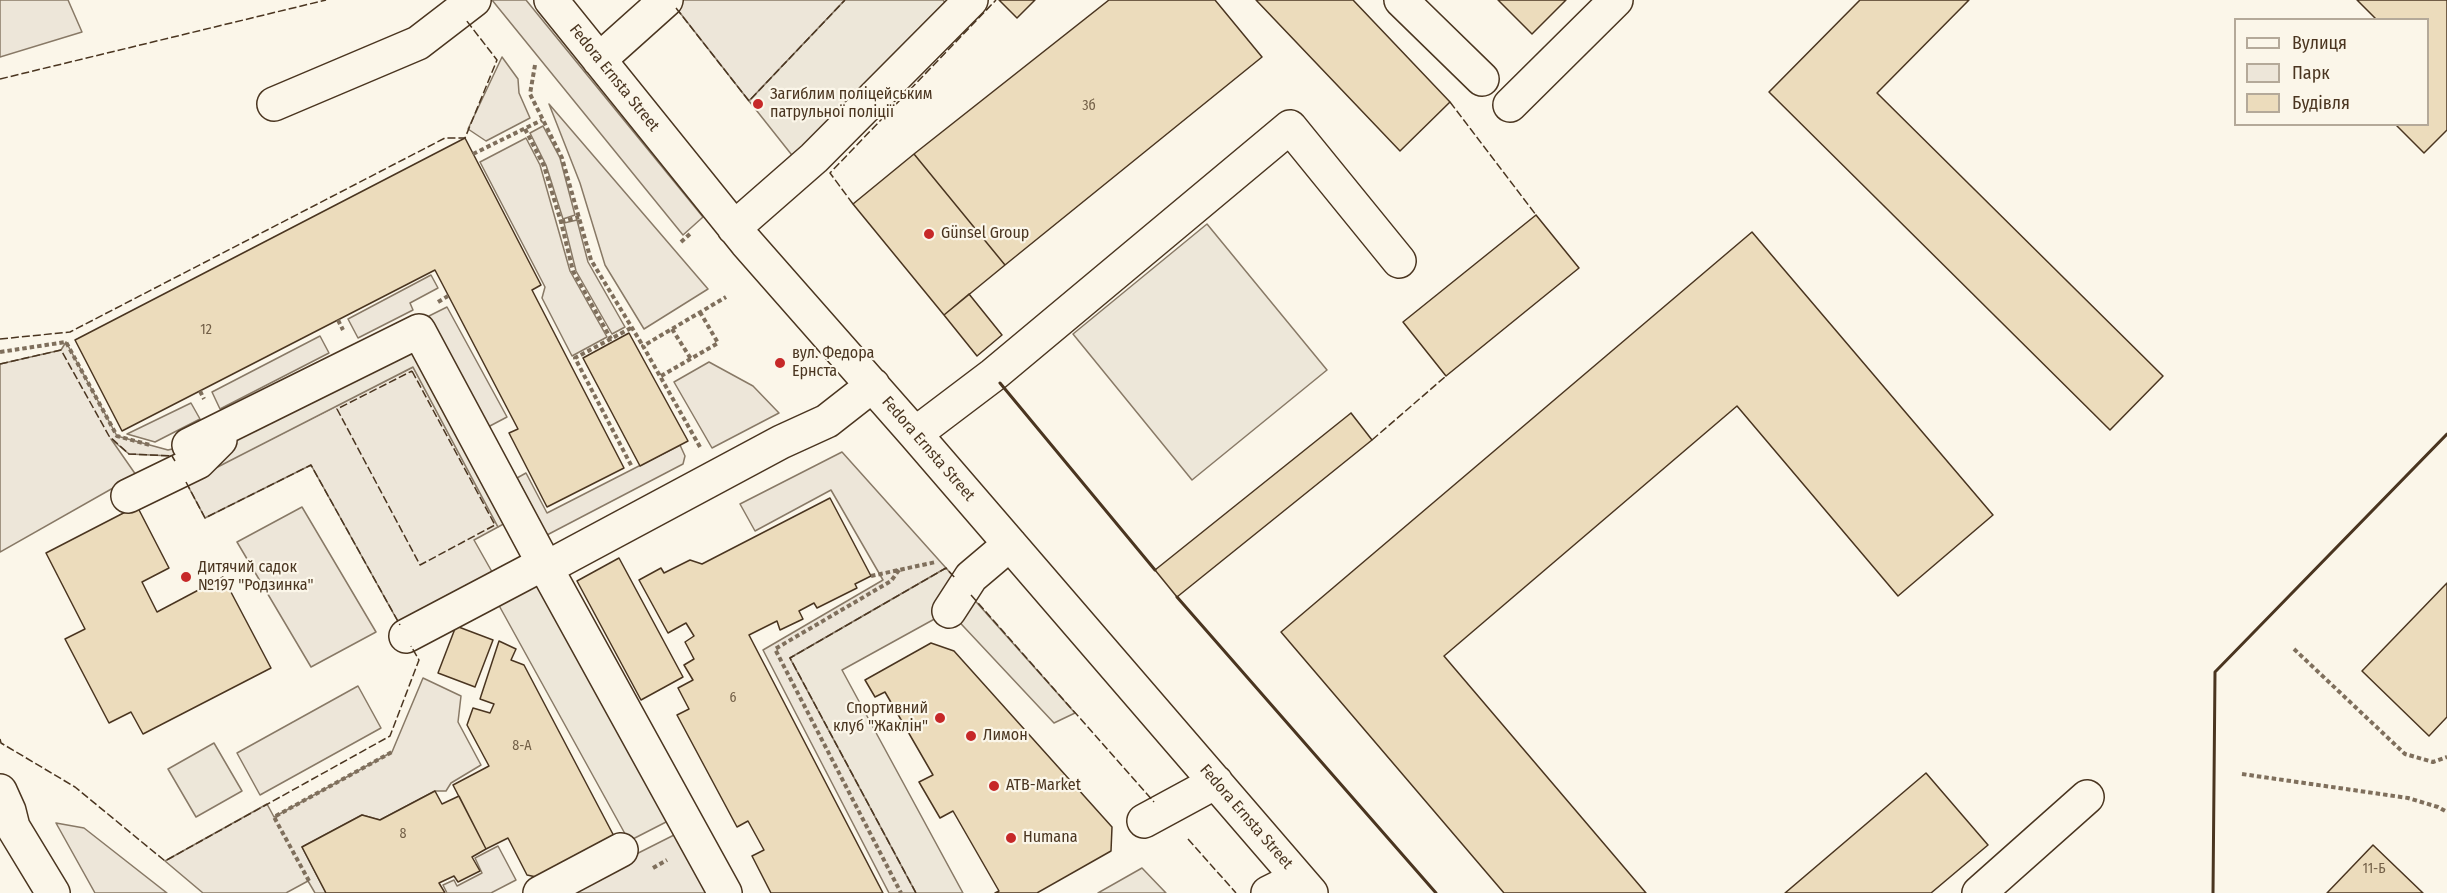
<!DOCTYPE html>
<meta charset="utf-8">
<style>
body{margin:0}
#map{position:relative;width:2447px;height:893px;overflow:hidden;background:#fbf6e9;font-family:"Fira Sans Condensed",sans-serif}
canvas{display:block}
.legend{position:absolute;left:2234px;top:18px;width:195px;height:108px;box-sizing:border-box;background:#fbf6e9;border:2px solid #b4a999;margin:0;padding:8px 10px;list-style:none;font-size:18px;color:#4a3520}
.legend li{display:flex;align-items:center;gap:12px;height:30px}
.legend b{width:30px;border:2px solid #b4a999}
</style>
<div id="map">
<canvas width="2447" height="893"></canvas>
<ul class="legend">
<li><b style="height:8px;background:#fbf6e9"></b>Вулиця</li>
<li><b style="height:16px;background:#ede6d9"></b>Парк</li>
<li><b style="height:16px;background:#ecdcbc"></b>Будівля</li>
</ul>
</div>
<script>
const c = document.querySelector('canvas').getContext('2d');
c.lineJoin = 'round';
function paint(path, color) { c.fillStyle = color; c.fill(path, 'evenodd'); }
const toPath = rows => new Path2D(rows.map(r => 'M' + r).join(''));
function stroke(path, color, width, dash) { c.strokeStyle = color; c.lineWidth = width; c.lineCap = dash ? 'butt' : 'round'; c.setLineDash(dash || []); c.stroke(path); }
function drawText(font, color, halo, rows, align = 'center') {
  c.font = font + ' "Fira Sans Condensed",sans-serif'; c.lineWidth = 4.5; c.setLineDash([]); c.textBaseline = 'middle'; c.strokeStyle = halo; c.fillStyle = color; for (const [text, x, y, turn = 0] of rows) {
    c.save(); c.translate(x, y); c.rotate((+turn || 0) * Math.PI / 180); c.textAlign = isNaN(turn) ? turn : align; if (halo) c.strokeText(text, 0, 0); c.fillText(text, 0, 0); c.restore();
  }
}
const green = toPath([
 [0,0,68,0,82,32,0,57,0,0],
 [492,0,526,0,703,217,683,235,492,0],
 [670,0,845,0,749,101,670,0],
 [502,57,518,79,519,93,530,118,486,141,468,129,502,57],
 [549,104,708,289,644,329,605,265,580,183,549,104],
 [543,126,560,158,575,215,563,219,546,165,530,133,543,126],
 [526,138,540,165,570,271,607,337,572,356,542,298,545,287,480,162,526,138],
 [577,220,588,262,625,327,612,334,576,271,564,223,577,220],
 [431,275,438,288,410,303,413,310,358,338,348,319,431,275],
 [447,307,507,417,488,427,429,316,447,307],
 [320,336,329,353,220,409,212,392,320,336],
 [66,342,117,436,168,450,189,445,204,473,413,367,498,527,474,540,500,586,406,636,311,465,205,518,172,456,129,454,111,439,136,475,0,552,0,364,61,350,66,342],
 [709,362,753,386,779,413,712,448,674,382,709,362],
 [191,403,200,419,155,442,127,434,191,403],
 [680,445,685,456,683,464,547,535,517,478,526,473,547,513,680,445],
 [842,452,946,568,790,658,916,893,889,893,763,650,883,580,831,490,755,531,740,504,842,452],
 [302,507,376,632,311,667,237,542,302,507],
 [423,678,461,696,458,722,481,765,451,783,446,791,435,791,380,820,362,815,302,847,326,893,315,893,308,881,286,893,203,893,165,861,267,804,274,817,392,752,423,678],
 [358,686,381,728,260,795,237,753,358,686],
 [56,823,84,828,167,893,95,893,56,823],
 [680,832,715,893,559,893,680,832],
 [498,846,516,880,491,893,447,893,443,885,454,880,457,886,482,873,475,858,498,846]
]);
paint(green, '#ede6d9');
stroke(green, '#887966', 1.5);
const parking = toPath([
 [845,0,943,0,949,7,795,159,749,101,845,0],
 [1207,224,1327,370,1192,480,1073,334,1207,224],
 [419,331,518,516,498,527,413,367,204,474,207,449,419,331],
 [946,568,1075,713,1054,723,949,611,842,670,963,893,916,893,790,658,946,568],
 [529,571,668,821,629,841,491,591,529,571],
 [214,743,242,791,196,817,168,769,214,743],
 [1142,868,1166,893,1098,893,1142,868]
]);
paint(parking, '#ede7d9');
stroke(parking, '#887966', 1.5);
const building = toPath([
 [999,0,1035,0,1017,18,999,0],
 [1109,0,1215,0,1262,57,1005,265,914,154,1109,0],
 [1256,0,1353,0,1450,102,1400,151,1256,0],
 [1498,0,1566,0,1532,34,1498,0],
 [1860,0,1969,0,1877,93,2163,376,2110,430,1769,92,1860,0],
 [2357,0,2447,0,2447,130,2424,153,2395,124,2428,124,2428,20,2377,20,2357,0],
 [465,138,541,285,532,290,624,468,547,507,509,433,518,429,435,270,122,431,75,340,465,138],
 [914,154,1005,265,944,315,853,204,914,154],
 [1536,215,1579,268,1446,376,1403,322,1536,215],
 [1752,232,1993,515,1898,596,1737,406,1444,656,1646,893,1504,893,1281,632,1752,232],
 [969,294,1002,335,977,356,944,315,969,294],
 [629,333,688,441,640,466,583,358,629,333],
 [1351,413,1372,440,1177,597,1155,570,1351,413],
 [830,498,871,576,855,584,857,588,817,608,814,603,799,611,803,619,780,630,777,621,749,635,883,893,771,893,752,856,764,850,748,821,737,827,677,715,689,709,678,688,693,680,684,665,694,659,685,642,694,636,686,623,668,633,639,580,661,568,664,573,690,560,702,564,830,498],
 [137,506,169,568,142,582,157,612,223,577,271,668,143,734,131,712,109,723,65,639,85,629,46,553,137,506],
 [619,558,683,677,641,700,577,581,619,558],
 [2447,583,2447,717,2429,736,2362,671,2447,583],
 [456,626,493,640,475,687,438,673,456,626],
 [499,641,516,649,511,660,524,665,616,840,541,878,527,875,508,838,486,849,453,785,489,766,467,725,473,708,490,713,494,704,480,699,499,641],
 [931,643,954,651,1112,827,1111,851,1037,893,995,893,999,891,953,811,940,818,919,782,933,775,885,692,875,697,865,680,931,643],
 [1926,773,1988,845,1931,893,1785,893,1926,773],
 [435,791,442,804,459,796,486,849,472,857,480,871,458,882,454,876,439,883,445,893,326,893,302,847,362,815,380,820,435,791],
 [2373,845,2423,893,2327,893,2373,845]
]);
paint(building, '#ecdcbc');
stroke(building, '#4a3520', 1.5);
const minor = toPath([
 [551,0,746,242,915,434,1311,893],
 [1401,0,1482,79],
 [599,60,666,0],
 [274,104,418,43,474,0],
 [1510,105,1616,0],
 [734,228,814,158,971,0],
 [915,434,993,375,1290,127,1399,261],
 [189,445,419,331,546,568,725,893],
 [128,496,198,462,220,440],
 [949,611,971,577,1010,544],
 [406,636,535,568,546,568,781,442,827,421,873,385],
 [0,791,9,811,13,827,53,893],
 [1144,821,1216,782],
 [540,893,621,850],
 [1268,893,1298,878],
 [1979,893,2087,797]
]);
stroke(minor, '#4a3520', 36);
stroke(toPath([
 [535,65,530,94,562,158,591,260,643,346],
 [525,129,544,166,561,222,573,271,611,339],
 [473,154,542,120],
 [561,222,579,217],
 [681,242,692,232],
 [438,302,448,296],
 [338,320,343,330],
 [631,328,575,358,632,467],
 [672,329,691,359],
 [0,352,66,342,117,436,150,445],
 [661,376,718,343,700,312],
 [200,391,204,399],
 [700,447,643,346,726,297],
 [899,570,891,581,775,649,901,893],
 [871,576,936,562],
 [2294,649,2405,754,2433,762,2447,757],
 [2242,774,2408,798,2438,807,2447,812],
 [653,868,667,860],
 [309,881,274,817,392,752]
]), '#7f6f5c', 4, [4.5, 3]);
stroke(minor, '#fbf6e9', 33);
stroke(toPath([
 [676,8,749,101,845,0],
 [0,79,326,0],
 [1450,102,1536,215],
 [853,204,830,173,996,0],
 [0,339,70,332,445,138,465,138,497,60,466,20],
 [0,364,61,350,109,436,129,454,172,456,175,461],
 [412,371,495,525,420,565,337,409,412,371],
 [1372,440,1446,376],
 [186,482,205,518,311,465,400,625],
 [971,595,1154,802],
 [0,739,1,743,75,787,165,861,390,736,419,660,411,646],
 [1188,839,1236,893],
 [916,893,790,658,946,568,955,578]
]), '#4a3520', 1.5, [8, 3]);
stroke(toPath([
 [1000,383,1155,570],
 [1177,597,1436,893],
 [2213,893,2215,672,2447,434]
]), '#4a3520', 3);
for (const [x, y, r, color] of [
 [758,104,6,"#c62828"],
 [929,234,6,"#c62828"],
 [780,363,6,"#c62828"],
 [186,577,6,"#c62828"],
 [940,718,6,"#c62828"],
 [971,736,6,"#c62828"],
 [994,786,6,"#c62828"],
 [1011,838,6,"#c62828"]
]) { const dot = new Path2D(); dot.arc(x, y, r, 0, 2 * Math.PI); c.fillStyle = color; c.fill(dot); stroke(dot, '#fbf6e9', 2); }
drawText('14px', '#725f47', null, [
 ["3б",1089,106],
 ["12",206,330],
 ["6",733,698],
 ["8-А",522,746],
 ["8",403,834],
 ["11-Б",2374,869]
]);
drawText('16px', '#4a3520', '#fbf6e9', [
 ["Fedora Ernsta Street",614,78,51],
 ["Fedora Ernsta Street",928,449,49],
 ["Fedora Ernsta Street",1246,817,49]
]);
drawText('16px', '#4a3520', '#fbf6e9', [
 ["Загиблим поліцейським",770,95],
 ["патрульної поліції",770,113],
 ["Günsel Group",941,234],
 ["вул. Федора",792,354],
 ["Ернста",792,372],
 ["Дитячий садок",198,568],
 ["№197 \"Родзинка\"",198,586],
 ["Спортивний",928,709,"right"],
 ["клуб \"Жаклін\"",928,727,"right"],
 ["Лимон",983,736],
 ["ATB-Market",1006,786],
 ["Humana",1023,838]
], 'left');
</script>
